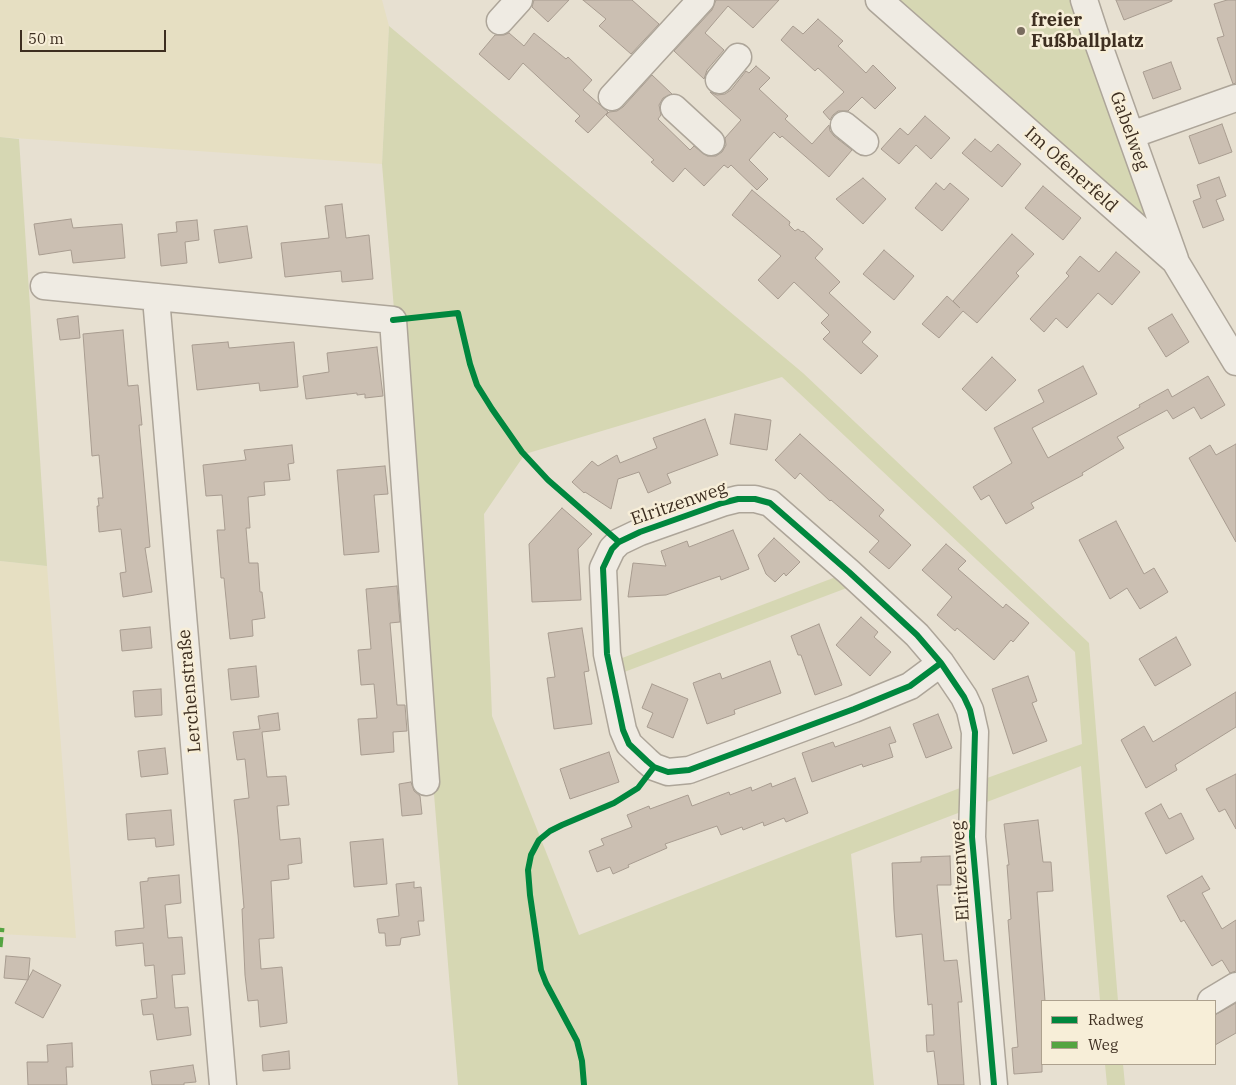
<!DOCTYPE html>
<meta charset="utf-8">
<style>
body{margin:0}
#map{position:relative;width:1236px;height:1085px;overflow:hidden;background:#e7e0d1;font-family:"IBM Plex Serif",serif}
canvas{display:block}
.legend{position:absolute;left:1041px;top:1000px;width:175px;height:65px;box-sizing:border-box;background:#f7eed8;border:1px solid #ada18e;margin:0;padding:6px 9px;list-style:none;font-size:15px;color:#3d2e20}
.legend li{display:flex;align-items:center;gap:10px;height:25px}
.legend b{width:25px;border:1px solid #ada18e}
.scale{position:absolute;left:20px;top:30px;width:146px;height:22px;box-sizing:border-box;border:2px solid #3d2e20;border-top:0;padding-left:6px;font-size:15px;line-height:18px;white-space:nowrap;color:#3d2e20;-webkit-text-stroke:4px #f7eed8;paint-order:stroke}
</style>
<div id="map">
<canvas width="1236" height="1085"></canvas>
<ul class="legend">
<li><b style="height:6px;background:#00873e"></b>Radweg</li>
<li><b style="height:6px;background:#54a441"></b>Weg</li>
</ul>
<div class="scale">50 m</div>
</div>
<script>
const c = document.querySelector('canvas').getContext('2d');
c.lineJoin = 'round';
function paint(path, color) { c.fillStyle = color; c.fill(path, 'evenodd'); }
const toPath = rows => new Path2D(rows.map(r => 'M' + r).join(''));
function stroke(path, color, width, dash) { c.strokeStyle = color; c.lineWidth = width; c.lineCap = dash ? 'butt' : 'round'; c.setLineDash(dash || []); c.stroke(path); }
function drawText(font, color, halo, rows, align = 'center') {
  c.font = font + ' "IBM Plex Serif",serif'; c.lineWidth = 5; c.setLineDash([]); c.textBaseline = 'middle'; c.strokeStyle = halo; c.fillStyle = color; for (const [text, x, y, turn = 0] of rows) {
    c.save(); c.translate(x, y); c.rotate((+turn || 0) * Math.PI / 180); c.textAlign = isNaN(turn) ? turn : align; if (halo) c.strokeText(text, 0, 0); c.fillText(text, 0, 0); c.restore();
  }
}
paint(toPath([
 [0,0,382,0,389,26,382,164,0,137],
 [0,561,47,566,76,938,0,934]
]), '#e6dfc2');
paint(toPath([
 [879,0,1085,0,1175,261],
 [389,26,803,373,1089,643,1118,1001,1100,1001,1081,766,851,854,874,1085,458,1085,382,164],
 [782,377,1075,652,1082,744,973,783,579,935,492,716,484,514,525,454],
 [0,137,19,139,47,566,0,561],
 [849,572,860,583,611,677,609,663],
 [1105,1064,1123,1064,1125,1085,1107,1085]
]), '#d6d7b3');
const building = toPath([
 [534,0,569,0,548,22,532,7,534,0],
 [583,0,632,0,659,24,631,54,599,26,606,19,583,0],
 [716,0,779,0,753,28,728,6,705,33,724,50,707,70,704,79,674,51,712,10,716,0],
 [1116,0,1172,0,1172,1,1124,20,1116,0],
 [1227,0,1236,0,1236,83,1233,84,1217,38,1224,36,1214,4,1227,0],
 [818,19,843,41,838,46,866,73,873,65,896,88,875,109,862,97,848,111,838,111,833,115,830,120,823,112,844,92,818,68,815,71,781,40,793,26,803,34,818,19],
 [509,33,524,46,534,33,566,59,568,57,592,80,583,90,608,112,588,133,575,121,580,116,523,63,509,80,479,54,495,35,504,35,509,33],
 [1171,62,1181,89,1153,99,1143,72,1171,62],
 [756,66,770,78,759,89,788,116,785,119,812,144,829,125,830,131,834,136,852,150,829,177,782,136,780,138,774,132,749,160,768,179,757,190,731,165,728,168,724,165,704,186,685,168,673,182,651,162,654,160,606,115,609,112,617,111,623,107,652,75,672,94,663,98,659,105,661,115,658,119,690,150,694,146,707,156,716,156,722,152,726,145,725,138,741,120,710,92,717,95,725,94,731,90,746,71,749,73,756,66],
 [925,116,950,138,931,159,916,145,899,164,881,149,900,128,908,135,925,116],
 [1222,124,1232,152,1199,164,1189,136,1222,124],
 [975,139,991,152,998,144,1021,164,1002,187,962,153,975,139],
 [1219,177,1226,196,1216,200,1224,220,1203,228,1193,201,1201,198,1197,185,1219,177],
 [863,178,886,199,863,224,836,199,863,178],
 [936,183,944,190,950,183,969,199,942,231,915,208,936,183],
 [1043,186,1081,218,1063,240,1025,208,1043,186],
 [752,190,790,222,789,225,795,231,798,229,802,232,803,231,823,249,815,258,840,282,829,293,871,332,862,342,878,356,861,374,823,339,830,332,821,323,829,315,794,282,778,299,758,280,781,256,732,215,752,190],
 [342,204,346,238,369,235,373,279,342,282,341,271,285,277,281,243,329,238,325,206,342,204],
 [71,219,73,228,122,224,125,258,73,263,71,250,39,255,34,224,71,219],
 [197,220,199,240,185,242,187,263,161,266,158,234,177,232,176,222,197,220],
 [247,226,252,258,219,263,214,230,247,226],
 [1012,234,1034,254,1016,273,1019,276,977,323,963,311,939,338,922,324,947,296,960,308,953,301,1012,234],
 [884,250,914,276,894,300,863,274,884,250],
 [1116,252,1140,272,1112,305,1098,293,1067,328,1056,318,1044,332,1030,319,1069,276,1066,273,1080,256,1099,272,1116,252],
 [1172,314,1189,342,1166,357,1148,328,1172,314],
 [78,316,80,338,60,340,57,319,78,316],
 [123,330,128,386,138,385,142,425,139,425,150,547,145,548,152,592,123,597,120,573,126,572,121,529,99,532,97,506,99,506,98,498,103,498,99,455,92,456,83,334,123,330],
 [228,342,229,348,294,342,298,387,260,391,259,383,197,390,192,345,228,342],
 [377,347,383,396,365,398,365,394,357,395,357,393,306,399,303,376,329,372,327,353,377,347],
 [992,357,1016,380,986,411,962,389,992,357],
 [1083,366,1097,394,1032,428,1048,458,1140,407,1139,405,1168,389,1172,397,1208,376,1225,405,1201,419,1194,407,1173,419,1167,410,1117,437,1124,448,1082,473,1083,475,1031,503,1034,508,1006,524,989,495,981,500,973,487,1012,463,994,428,1044,402,1038,390,1083,366],
 [735,414,771,420,767,450,730,444,735,414],
 [705,419,718,455,667,474,671,483,648,493,639,472,618,479,611,509,585,492,584,493,572,482,592,461,598,466,617,455,620,463,657,448,653,438,705,419],
 [800,434,884,510,879,516,911,545,889,569,869,552,879,541,831,500,830,501,800,473,795,479,775,460,800,434],
 [1236,444,1236,542,1189,458,1210,445,1216,455,1236,444],
 [292,445,294,463,288,464,290,480,264,482,265,495,248,497,250,528,246,528,249,563,258,563,260,592,262,592,265,618,252,620,253,636,230,639,224,578,221,578,217,530,225,530,222,495,206,496,203,465,246,460,244,450,292,445],
 [385,466,388,494,374,495,379,552,344,555,337,470,385,466],
 [562,508,592,534,578,549,581,600,532,602,529,544,562,508],
 [1116,521,1144,574,1154,568,1168,592,1140,609,1127,588,1110,599,1079,540,1116,521],
 [733,530,749,569,721,580,720,576,666,595,628,597,633,563,666,566,661,551,687,541,689,547,733,530],
 [774,538,800,562,786,576,784,573,775,582,766,574,758,555,774,538],
 [946,544,966,561,958,569,1003,608,1006,604,1029,623,1013,642,1011,640,994,660,957,628,955,631,937,615,952,597,922,570,946,544],
 [397,586,400,622,390,623,397,705,405,705,407,731,393,732,394,752,361,755,358,719,377,718,374,684,361,685,358,650,371,649,366,589,397,586],
 [861,617,878,632,874,637,891,652,870,676,836,645,861,617],
 [819,624,842,685,815,695,801,655,798,655,791,636,819,624],
 [150,627,152,648,122,651,120,630,150,627],
 [582,628,589,671,584,672,592,724,554,729,547,678,555,677,548,633,582,628],
 [1176,637,1191,665,1155,686,1139,659,1176,637],
 [770,661,781,693,734,710,735,714,707,724,693,683,720,673,722,679,770,661],
 [256,666,259,697,231,700,228,669,256,666],
 [1028,676,1037,701,1032,703,1047,741,1013,754,992,689,1028,676],
 [652,684,688,699,673,738,647,727,653,713,642,708,652,684],
 [161,689,162,715,135,717,133,691,161,689],
 [1236,692,1236,727,1175,765,1177,770,1146,788,1121,740,1144,726,1153,742,1236,692],
 [278,713,280,730,262,732,267,777,286,776,289,805,277,806,280,840,300,838,302,863,288,865,289,879,271,881,274,938,259,939,261,969,282,967,287,1023,260,1027,258,1000,248,1001,245,975,242,909,244,908,238,835,234,800,249,798,245,759,237,760,233,732,260,729,258,716,278,713],
 [938,714,952,748,926,758,913,724,938,714],
 [890,727,896,742,889,744,893,757,863,767,862,764,812,782,802,753,833,742,835,747,890,727],
 [165,748,168,774,141,777,138,751,165,748],
 [609,752,619,782,570,799,560,769,609,752],
 [1236,774,1236,829,1225,809,1219,812,1206,789,1236,774],
 [795,778,808,813,786,822,784,818,764,826,763,822,743,830,742,827,721,835,717,826,665,844,667,848,628,865,629,867,613,874,610,867,597,872,589,851,604,845,601,839,632,827,627,815,649,806,650,809,688,795,692,806,729,792,730,795,751,787,752,791,771,783,772,787,795,778],
 [411,782,414,791,420,796,422,814,402,816,399,784,411,782],
 [1161,804,1169,819,1181,813,1194,839,1166,854,1145,813,1161,804],
 [171,810,174,845,156,847,155,838,128,840,126,814,171,810],
 [1038,820,1043,862,1051,862,1053,891,1037,892,1045,1001,1042,1001,1042,1072,1014,1074,1012,1048,1018,1047,1008,920,1011,919,1007,865,1009,865,1004,824,1038,820],
 [383,839,387,884,354,887,350,842,383,839],
 [950,856,951,885,937,885,944,961,957,960,962,1002,958,1002,964,1085,938,1085,934,1051,927,1052,926,1035,934,1035,932,1004,928,1005,922,934,896,937,894,910,892,863,921,862,921,857,950,856],
 [179,875,181,903,165,905,168,938,182,937,185,974,172,975,175,1008,188,1007,191,1035,157,1040,153,1014,143,1015,141,1000,157,998,154,965,145,966,143,943,116,946,115,931,144,928,140,882,148,881,148,878,179,875],
 [1202,876,1210,889,1202,893,1222,929,1236,920,1236,971,1230,973,1222,960,1212,966,1184,920,1181,922,1167,896,1202,876],
 [414,882,414,888,421,887,424,921,418,921,420,935,401,938,400,945,386,946,385,933,379,933,377,919,399,916,396,884,414,882],
 [6,956,30,958,28,980,4,978,6,956],
 [33,970,61,985,43,1018,15,1003,33,970],
 [1236,1003,1236,1033,1215,1045,1215,1015,1236,1003],
 [72,1043,73,1067,66,1067,67,1085,28,1085,27,1062,48,1062,47,1045,72,1043],
 [289,1051,290,1069,263,1071,262,1055,289,1051],
 [193,1065,196,1082,184,1083,184,1085,152,1085,150,1071,193,1065]
]);
paint(building, '#cbbfb2');
stroke(building, '#a89c90', 1);
const minor = toPath([
 [879,0,1175,261,1236,362],
 [1084,0,1098,43,1175,259],
 [500,21,519,0],
 [719,80,738,57],
 [612,97,701,0],
 [674,108,711,142],
 [844,125,865,142],
 [1131,135,1236,98],
 [44,286,393,320,426,782],
 [156,298,223,1085],
 [941,663,910,686,854,709,689,770,668,772,654,767,647,761,629,744,623,730,607,654,603,568,612,549,619,542,640,532,722,503,738,499,755,499,770,503,849,572,917,635,941,663,964,697,970,710,975,732,972,837,994,1085],
 [1211,1001,1236,986]
]);
stroke(minor, '#ada599', 29);
stroke(minor, '#efebe3', 26);
stroke(toPath([
 [0,947,2,928]
]), '#54a441', 5, [10, 5]);
stroke(toPath([
 [393,320,458,313,470,364,477,385,492,409,522,452,548,480,619,542],
 [941,663,910,686,854,709,689,770,668,772,654,767,647,761,629,744,623,730,607,654,603,568,612,549,619,542,640,532,722,503,738,499,755,499,770,503,849,572,917,635,941,663,964,697,970,710,975,732,972,837,994,1085],
 [584,1085,582,1061,577,1041,546,983,541,970,530,895,528,870,531,855,539,840,550,831,562,825,614,803,638,788,654,767]
]), '#00873e', 6);
for (const [x, y, r, color] of [
 [1021,31,5,"#786c5e"]
]) { const dot = new Path2D(); dot.arc(x, y, r, 0, 2 * Math.PI); c.fillStyle = color; c.fill(dot); stroke(dot, '#f7eed8', 2); }
drawText('bold 18px', '#3d2e20', '#f7eed8', [
 ["freier",1031,21],
 ["Fußballplatz",1031,42]
], 'left');
drawText('18px', '#3d2e20', '#f7eed8', [
 ["Gabelweg",1129,131,70],
 ["Im Ofenerfeld",1071,170,42],
 ["Elritzenweg",679,504,-19],
 ["Lerchenstraße",190,691,-95],
 ["Elritzenweg",961,871,-93]
]);
</script>
